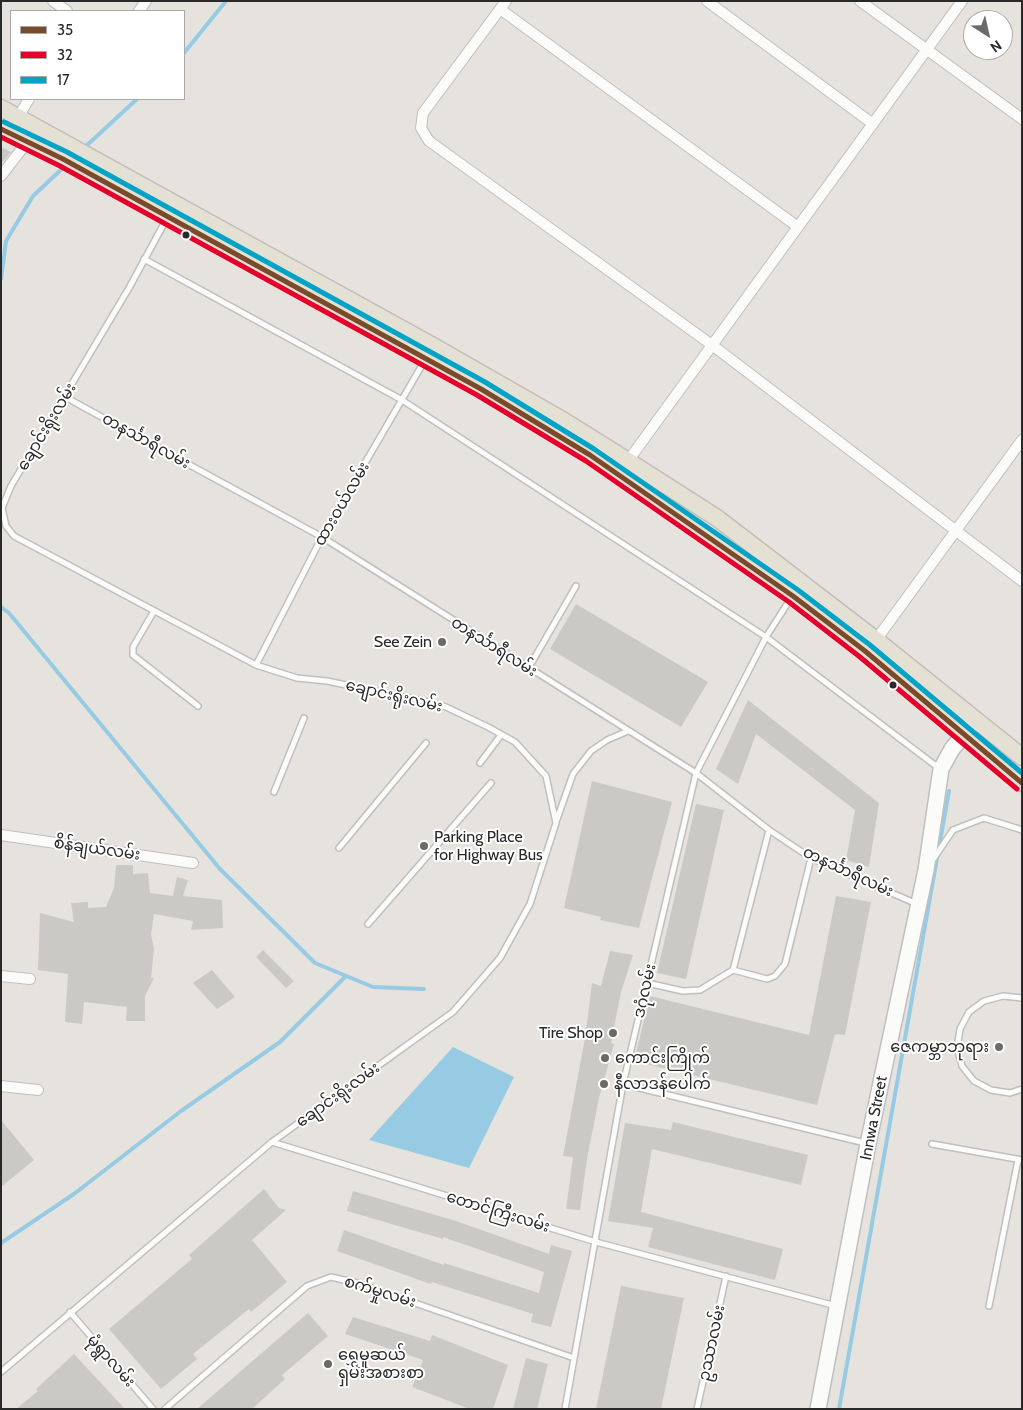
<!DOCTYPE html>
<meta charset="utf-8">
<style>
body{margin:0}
#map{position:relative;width:1023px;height:1410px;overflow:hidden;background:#e6e3de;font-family:Cabin,sans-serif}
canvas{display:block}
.frame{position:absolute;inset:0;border:2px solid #292929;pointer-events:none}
.legend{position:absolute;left:10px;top:10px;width:175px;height:90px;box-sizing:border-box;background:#fff;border:1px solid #a9a9a9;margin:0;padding:6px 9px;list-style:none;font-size:15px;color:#292929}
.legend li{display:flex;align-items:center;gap:10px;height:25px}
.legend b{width:25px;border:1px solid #a9a9a9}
.north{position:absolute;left:963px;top:10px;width:50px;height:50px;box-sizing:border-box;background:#fff;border:1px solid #a9a9a9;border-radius:50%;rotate:145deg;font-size:14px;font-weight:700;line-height:20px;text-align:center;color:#292929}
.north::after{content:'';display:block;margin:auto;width:18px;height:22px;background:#6b6a68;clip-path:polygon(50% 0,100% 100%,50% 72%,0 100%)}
</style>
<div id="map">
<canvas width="1023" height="1410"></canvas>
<div class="frame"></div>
<ul class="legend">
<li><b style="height:6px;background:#7a4b2a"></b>35</li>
<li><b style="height:6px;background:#e4002b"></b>32</li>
<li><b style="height:6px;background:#02a3c6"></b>17</li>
</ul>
<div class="north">N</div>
</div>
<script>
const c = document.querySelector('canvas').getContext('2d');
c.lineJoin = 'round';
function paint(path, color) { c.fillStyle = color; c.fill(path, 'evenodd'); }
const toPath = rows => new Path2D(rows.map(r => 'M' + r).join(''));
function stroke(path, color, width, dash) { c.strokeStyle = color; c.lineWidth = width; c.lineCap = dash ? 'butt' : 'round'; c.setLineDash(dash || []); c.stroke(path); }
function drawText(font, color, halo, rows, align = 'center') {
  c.font = font + ' Cabin,"Noto Sans Myanmar",sans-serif'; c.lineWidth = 4; c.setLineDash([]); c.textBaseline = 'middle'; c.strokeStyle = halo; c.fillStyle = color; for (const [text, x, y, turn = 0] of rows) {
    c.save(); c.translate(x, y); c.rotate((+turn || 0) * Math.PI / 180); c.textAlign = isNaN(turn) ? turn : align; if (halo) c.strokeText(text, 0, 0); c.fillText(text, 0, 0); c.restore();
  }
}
paint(toPath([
 [453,1047,514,1077,469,1168,369,1140]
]), '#97cbe3');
stroke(toPath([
 [184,53,226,1],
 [84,148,137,99],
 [1,279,6,241,33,196,66,165],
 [1,607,9,613,220,869,315,963,373,987,424,989],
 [1,1243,74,1194,181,1111,280,1042,345,977],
 [839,1409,949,791]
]), '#97cbe3', 4);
paint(toPath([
 [1,147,11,152,1,164],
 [576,604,708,682,681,727,550,649],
 [748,700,879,803,869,867,846,860,855,810,756,734,738,784,716,769],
 [592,781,672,802,639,928,600,920,601,917,564,908],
 [696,804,724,810,686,979,657,973],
 [116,865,133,865,133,874,148,873,150,893,173,896,177,877,188,880,183,896,222,900,223,928,191,930,193,921,154,914,151,934,154,949,151,978,154,978,145,996,145,1021,126,1021,127,1007,84,1002,82,1024,65,1022,68,974,38,970,40,913,74,922,71,903,88,902,88,908,106,907,114,888],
 [836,896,871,902,845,1035,835,1034,817,1105,634,1061,650,996,809,1035],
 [263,950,294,981,286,988,256,957],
 [610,951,633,955,621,992,611,1043,614,1044,599,1098,587,1159,580,1210,566,1209,573,1157,563,1156,585,1038,592,983,601,986],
 [212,970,235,997,217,1009,193,983],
 [1,1120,34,1160,1,1187],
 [673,1122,808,1155,801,1185,652,1149,641,1212,783,1249,775,1280,648,1247,653,1228,608,1221,625,1123,671,1130],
 [264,1189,279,1208,286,1210,252,1240,287,1282,251,1312,249,1309,193,1354,197,1359,161,1389,109,1329,192,1259,189,1255],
 [353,1191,456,1221,549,1254,551,1245,572,1251,551,1327,531,1322,533,1314,432,1282,431,1284,337,1251,344,1230,444,1265,444,1263,539,1293,544,1272,443,1237,443,1239,347,1211],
 [621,1286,684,1298,661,1409,596,1409],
 [308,1313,328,1336,282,1375,285,1379,252,1409,197,1409],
 [353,1317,430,1341,432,1335,508,1365,493,1409,470,1409,412,1387,423,1360,345,1334],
 [74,1354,125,1409,16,1409,38,1391,36,1389],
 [526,1358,548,1364,537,1409,513,1409]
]), '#cbc9c5');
const lane = toPath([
 [144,259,402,400,766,637,940,769],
 [65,397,322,537,696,773,769,830,811,858,917,904],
 [154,611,133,647,133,655,198,706],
 [256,665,322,537,425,360],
 [528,669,576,586],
 [480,763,501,735],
 [274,792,304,718],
 [556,822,573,774,591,751,607,740,628,731],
 [769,830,733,970,767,979,775,976,785,964,811,858],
 [339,848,426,743],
 [932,861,953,830,984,818,1022,830],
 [368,924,491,783],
 [647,983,683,991,700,990,733,970],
 [1022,998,1003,996,984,1001,969,1012,960,1029,957,1048,962,1066,974,1081,991,1090,1010,1093,1022,1089],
 [623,1084,865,1143],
 [272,1142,596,1242,836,1306],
 [932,1144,1022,1160],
 [989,1306,1018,1160],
 [70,1312,153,1409],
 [1,1372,272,1142,453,1012,500,958,530,904,556,823,546,776,515,742,488,727,446,707,428,702,327,681,297,678,256,665,14,536,6,526,2,508,11,486,129,288,166,220],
 [165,1409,307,1286,331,1277,357,1283,574,1358],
 [565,1409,623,1084,696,773,766,637,791,598],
 [697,1409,726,1276]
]);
const street = toPath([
 [53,1,67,11],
 [506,1,423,113,421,128,429,141,712,345,1022,581],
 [707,1,873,124],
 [860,1,1022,119],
 [500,9,798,227],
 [139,11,146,1],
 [9,132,29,99],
 [1,176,28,141],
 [628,461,962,1],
 [876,640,1022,440],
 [1,835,193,863],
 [1,976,30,979],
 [1,1086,38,1090]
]);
const secondary = toPath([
 [818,1409,868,1144,926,870,941,769,952,749,975,721]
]);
const primary = toPath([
 [1,108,433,346,564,421,628,461,717,518,876,640,1022,757],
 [1,129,63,159,481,389,590,455,793,596,865,651,1022,783]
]);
stroke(lane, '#c0bfbf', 8);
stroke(street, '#c0bfbf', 12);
stroke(secondary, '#c0bfbf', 18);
stroke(primary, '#bfbebc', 19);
stroke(lane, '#fbfbfa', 5);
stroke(street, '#fbfbfa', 10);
stroke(secondary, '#fbfbfa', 15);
stroke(primary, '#e4e1d4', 16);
stroke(toPath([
 [1,129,63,159,481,389,590,455,793,596,865,651,1022,783]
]), '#7a4b2a', 5);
stroke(toPath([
 [1,137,60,166,477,395,586,461,789,602,860,657,1017,789]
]), '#e4002b', 5);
stroke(toPath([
 [4,122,67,152,485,382,594,449,798,590,870,645,1022,773]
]), '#02a3c6', 5);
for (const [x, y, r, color] of [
 [186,235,4.5,"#292929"],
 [442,642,5,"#6b6a68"],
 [893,685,4.5,"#292929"],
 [424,846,5,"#6b6a68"],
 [613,1033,5,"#6b6a68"],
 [999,1047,5,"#6b6a68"],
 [605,1058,5,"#6b6a68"],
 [604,1084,5,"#6b6a68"],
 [328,1364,5,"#6b6a68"]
]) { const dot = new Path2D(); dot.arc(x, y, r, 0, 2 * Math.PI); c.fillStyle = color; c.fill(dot); stroke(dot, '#fff', 2); }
drawText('16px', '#292929', '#fff', [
 ["ချောင်းရိုးလမ်း",47,427,-59],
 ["တနင်္သာရီလမ်း",146,441,29],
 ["ထားဝယ်လမ်း",342,504,-60],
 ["တနင်္သာရီလမ်း",494,647,32],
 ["ချောင်းရိုးလမ်း",394,696,13],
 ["စိန်ချယ်လမ်း",97,849,8],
 ["တနင်္သာရီလမ်း",848,872,25],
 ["ဒဂုံလမ်း",645,991,-77],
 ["ချောင်းရိုးလမ်း",338,1095,-36],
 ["Innwa Street",874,1118,-79],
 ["တောင်ကြီးလမ်း",498,1212,17],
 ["စက်မှုလမ်း",380,1292,17],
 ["ဥဿာလမ်း",712,1343,-78],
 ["မုံရွာလမ်း",111,1361,49]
]);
drawText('16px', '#292929', '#fff', [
 ["See Zein",432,642,"right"],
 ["Parking Place",434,837],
 ["for Highway Bus",434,855],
 ["Tire Shop",603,1033,"right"],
 ["ဇေကမ္ဘာဘုရား",989,1047,"right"],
 ["ကောင်းကြိုက်",615,1058],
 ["နီလာဒန်ပေါက်",614,1084],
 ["ရွှေမူဆယ်",338,1355],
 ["ရှမ်းအစားစာ",338,1373]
], 'left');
</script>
